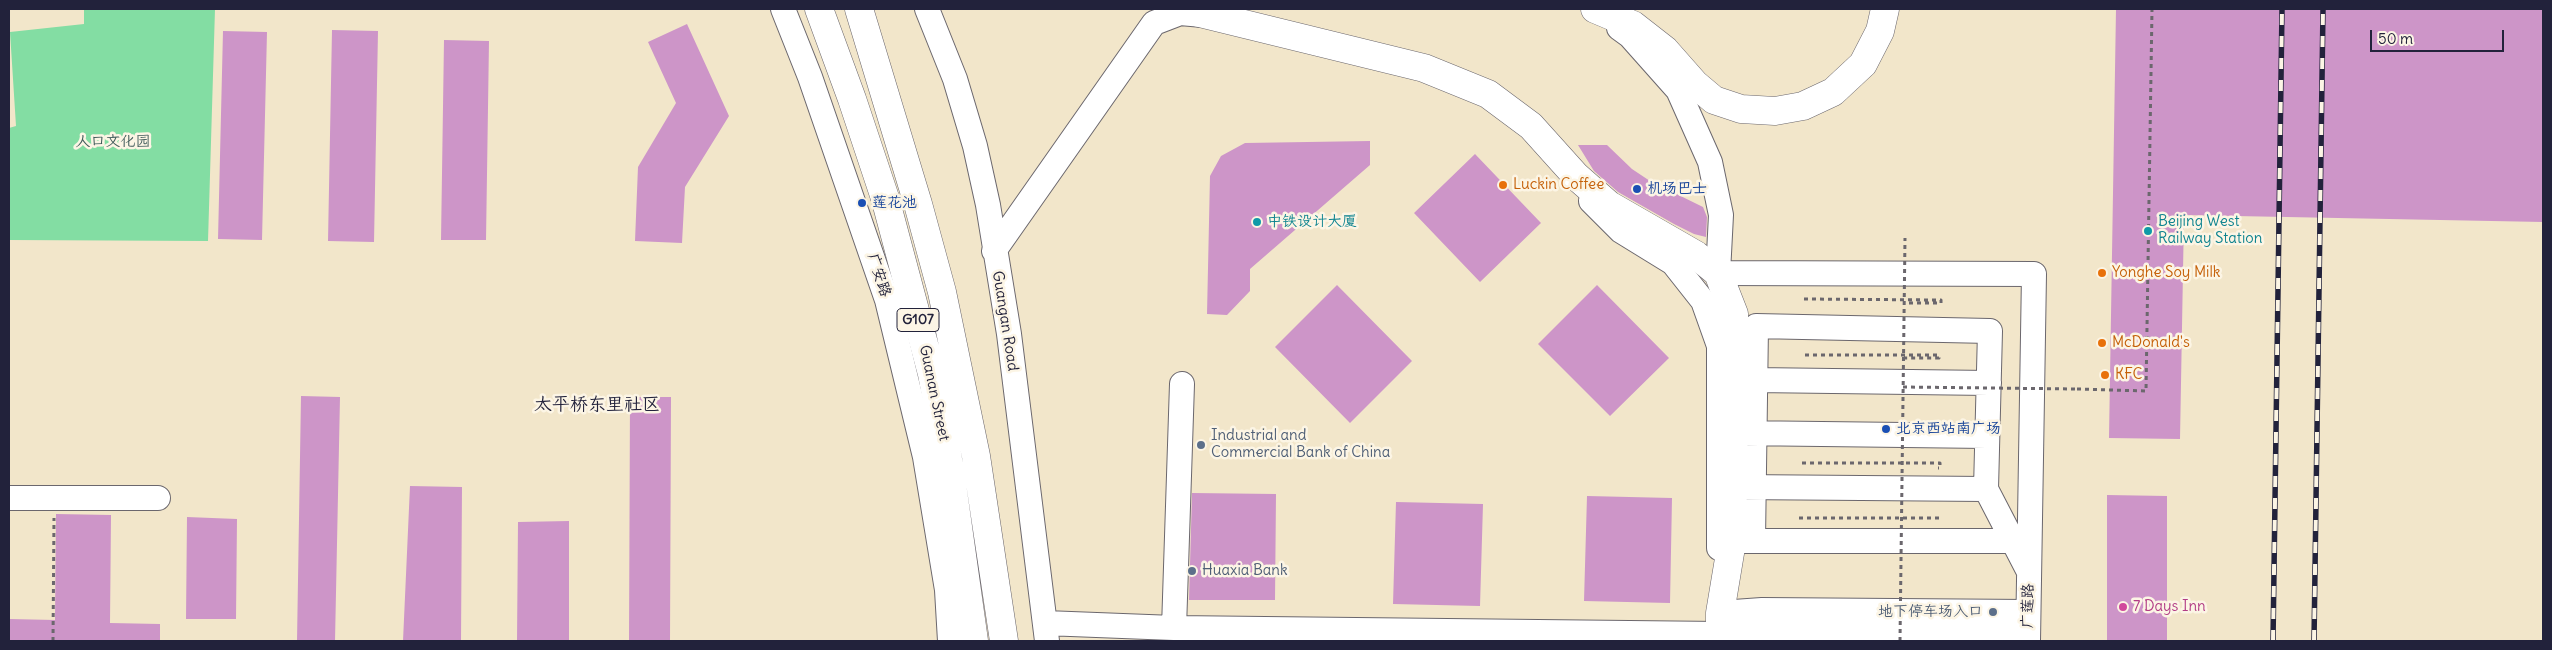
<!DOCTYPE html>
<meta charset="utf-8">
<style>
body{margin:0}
#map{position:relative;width:2552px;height:650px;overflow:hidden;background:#f2e6ca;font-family:Delius,sans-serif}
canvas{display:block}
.frame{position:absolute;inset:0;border:10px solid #22223b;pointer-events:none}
.scale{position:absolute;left:2370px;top:30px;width:134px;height:22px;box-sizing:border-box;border:2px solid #22223b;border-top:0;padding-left:6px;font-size:15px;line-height:18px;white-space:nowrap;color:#22223b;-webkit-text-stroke:4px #fcf5e5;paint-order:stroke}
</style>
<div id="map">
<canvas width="2552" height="650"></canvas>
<div class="frame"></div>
<div class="scale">50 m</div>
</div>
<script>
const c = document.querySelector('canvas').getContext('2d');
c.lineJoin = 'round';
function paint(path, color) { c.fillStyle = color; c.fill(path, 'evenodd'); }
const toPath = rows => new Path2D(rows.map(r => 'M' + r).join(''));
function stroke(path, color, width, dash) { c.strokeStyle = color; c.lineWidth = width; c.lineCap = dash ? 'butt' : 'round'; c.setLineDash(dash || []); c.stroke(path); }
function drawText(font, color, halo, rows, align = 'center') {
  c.font = font + ' Delius,"LXGW WenKai TC",sans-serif'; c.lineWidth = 5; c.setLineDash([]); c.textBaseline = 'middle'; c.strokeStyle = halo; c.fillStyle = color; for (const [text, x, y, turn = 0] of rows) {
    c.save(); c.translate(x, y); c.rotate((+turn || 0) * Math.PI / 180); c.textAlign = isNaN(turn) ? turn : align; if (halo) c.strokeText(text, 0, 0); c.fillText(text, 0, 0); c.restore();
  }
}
paint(toPath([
 [84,9,215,9,208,241,9,240,9,128,16,126,10,32,84,24]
]), '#83dda3');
paint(toPath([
 [2116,9,2543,9,2543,222,2184,215,2180,439,2109,438],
 [687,24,729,116,685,187,682,243,635,241,638,167,676,103,648,42],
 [332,30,378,31,374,242,328,241],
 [223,31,267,32,262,240,218,239],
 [444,40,489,41,486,240,441,240],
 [1370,141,1370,165,1250,269,1250,291,1227,315,1207,314,1210,176,1221,156,1245,143],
 [1578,145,1607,145,1632,169,1650,181,1703,207,1707,217,1706,237,1694,234,1674,224,1618,192,1594,171],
 [1475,154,1541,223,1480,282,1414,213],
 [1337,285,1412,361,1350,423,1275,347],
 [1597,285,1669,358,1610,416,1538,344],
 [301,396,340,397,335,641,297,641],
 [630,397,671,397,670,641,629,641],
 [410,486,462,487,461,641,403,641],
 [1192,493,1276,494,1275,600,1189,600],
 [2107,495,2167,496,2167,641,2107,641],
 [1587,496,1672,498,1670,603,1584,601],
 [1396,502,1483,504,1480,606,1393,604],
 [56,514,111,515,110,623,160,624,160,641,9,641,9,619,55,620],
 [187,517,237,519,236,619,186,619],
 [569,521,569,641,517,641,518,522]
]), '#cd95c8');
const minor = toPath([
 [783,9,810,77,887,300,925,457,947,590,950,641],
 [927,9,955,79,975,146,988,205,1009,334,1047,641],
 [1619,28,1630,36,1678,90,1710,162,1721,215,1718,273,2034,274,2028,641],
 [1591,201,1621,231,1673,263,1703,301,1719,346,1719,548],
 [994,251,1154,23,1180,13,1203,15],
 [1755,380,1989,383],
 [1739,433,1987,436],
 [1737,487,1986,489],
 [9,498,158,498],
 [1753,540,1756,326,1990,331,1986,489,2029,572],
 [1738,541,2011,541],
 [1720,613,1762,610,2028,612],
 [1045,623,1174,628,1720,634,2028,634],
 [1174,628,1182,384]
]);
const major = toPath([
 [1183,9,1424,68,1488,94,1531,126,1576,176,1609,205,1696,255,1718,273,1734,314,1735,348,1732,541,1720,613,1720,641],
 [1595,9,1633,25,1665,50,1695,84,1714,100,1741,109,1775,111,1803,106,1833,92,1863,64,1880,31,1885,9]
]);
const highway = toPath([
 [819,9,852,99,885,198,932,374,950,470,974,641],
 [859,9,918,204,942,292,976,456,1004,641]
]);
stroke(minor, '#6b676d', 26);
stroke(major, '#6b676d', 29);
stroke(highway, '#6b676d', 29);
stroke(toPath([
 [1804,299,1941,300,1941,303,1905,303],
 [1805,355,1938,355,1939,358,1904,358],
 [2077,389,2146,391,2152,9],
 [1802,463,1940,463,1940,468,1938,468],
 [1799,518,1939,518,1939,522],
 [53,641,54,518]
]), '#6b676d', 3, [4, 4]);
stroke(minor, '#fff', 24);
stroke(major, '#fff', 28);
stroke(highway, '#fff', 28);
const rail = toPath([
 [2273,641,2282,9],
 [2314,641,2323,9]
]);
stroke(rail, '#22223b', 5.5);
stroke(rail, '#fcf5e5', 4, [11]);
stroke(toPath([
 [1903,387,2077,389],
 [1900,641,1905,238]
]), '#6b676d', 3, [4, 4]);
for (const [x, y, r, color] of [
 [1503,185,5,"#e8710a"],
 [1637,189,5,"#1a4fb4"],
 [862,203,5,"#1a4fb4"],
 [1257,222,5,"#0f9aa8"],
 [2148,231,5,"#0f9aa8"],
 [2102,273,5,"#e8710a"],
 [2102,343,5,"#e8710a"],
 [2105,375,5,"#e8710a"],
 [1886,429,5,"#1a4fb4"],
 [1201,445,5,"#5c6f8a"],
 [1192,571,5,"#5c6f8a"],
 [2123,607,5,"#d1479c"],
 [1993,612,5,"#5c6f8a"]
]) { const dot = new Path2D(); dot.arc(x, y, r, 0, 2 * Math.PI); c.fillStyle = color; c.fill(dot); stroke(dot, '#fcf5e5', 2); }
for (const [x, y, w] of [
 [918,320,42]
]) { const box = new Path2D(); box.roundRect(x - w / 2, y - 11.5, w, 23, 4); c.fillStyle = '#fcf5e5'; c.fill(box); stroke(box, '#22223b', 1); }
drawText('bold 14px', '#22223b', null, [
 ["G107",918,320]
]);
drawText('15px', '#3f5a5a', '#fcf5e5', [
 ["人口文化园",113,142]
]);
drawText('15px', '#c56008', '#fcf5e5', [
 ["Luckin Coffee",1513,185],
 ["Yonghe Soy Milk",2112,273],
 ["McDonald's",2112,343],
 ["KFC",2115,375]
], 'left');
drawText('15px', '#164399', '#fcf5e5', [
 ["机场巴士",1647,189],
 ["莲花池",872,203],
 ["北京西站南广场",1896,429]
], 'left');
drawText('15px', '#0d838f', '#fcf5e5', [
 ["中铁设计大厦",1267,222],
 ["Beijing West",2158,222],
 ["Railway Station",2158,239]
], 'left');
drawText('15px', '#22223b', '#fcf5e5', [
 ["广安路",879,275,72],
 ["Guangan Road",1005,321,81],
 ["Guanan Street",934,393,78],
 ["广莲路",2028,606,-89]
]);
drawText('15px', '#4e5e75', '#fcf5e5', [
 ["Industrial and",1211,436],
 ["Commercial Bank of China",1211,453],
 ["Huaxia Bank",1202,571],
 ["地下停车场入口",1983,612,"right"]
], 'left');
drawText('15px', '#b23c85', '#fcf5e5', [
 ["7 Days Inn",2133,607]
], 'left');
drawText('18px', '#22223b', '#fcf5e5', [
 ["太平桥东里社区",597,405]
]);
</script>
